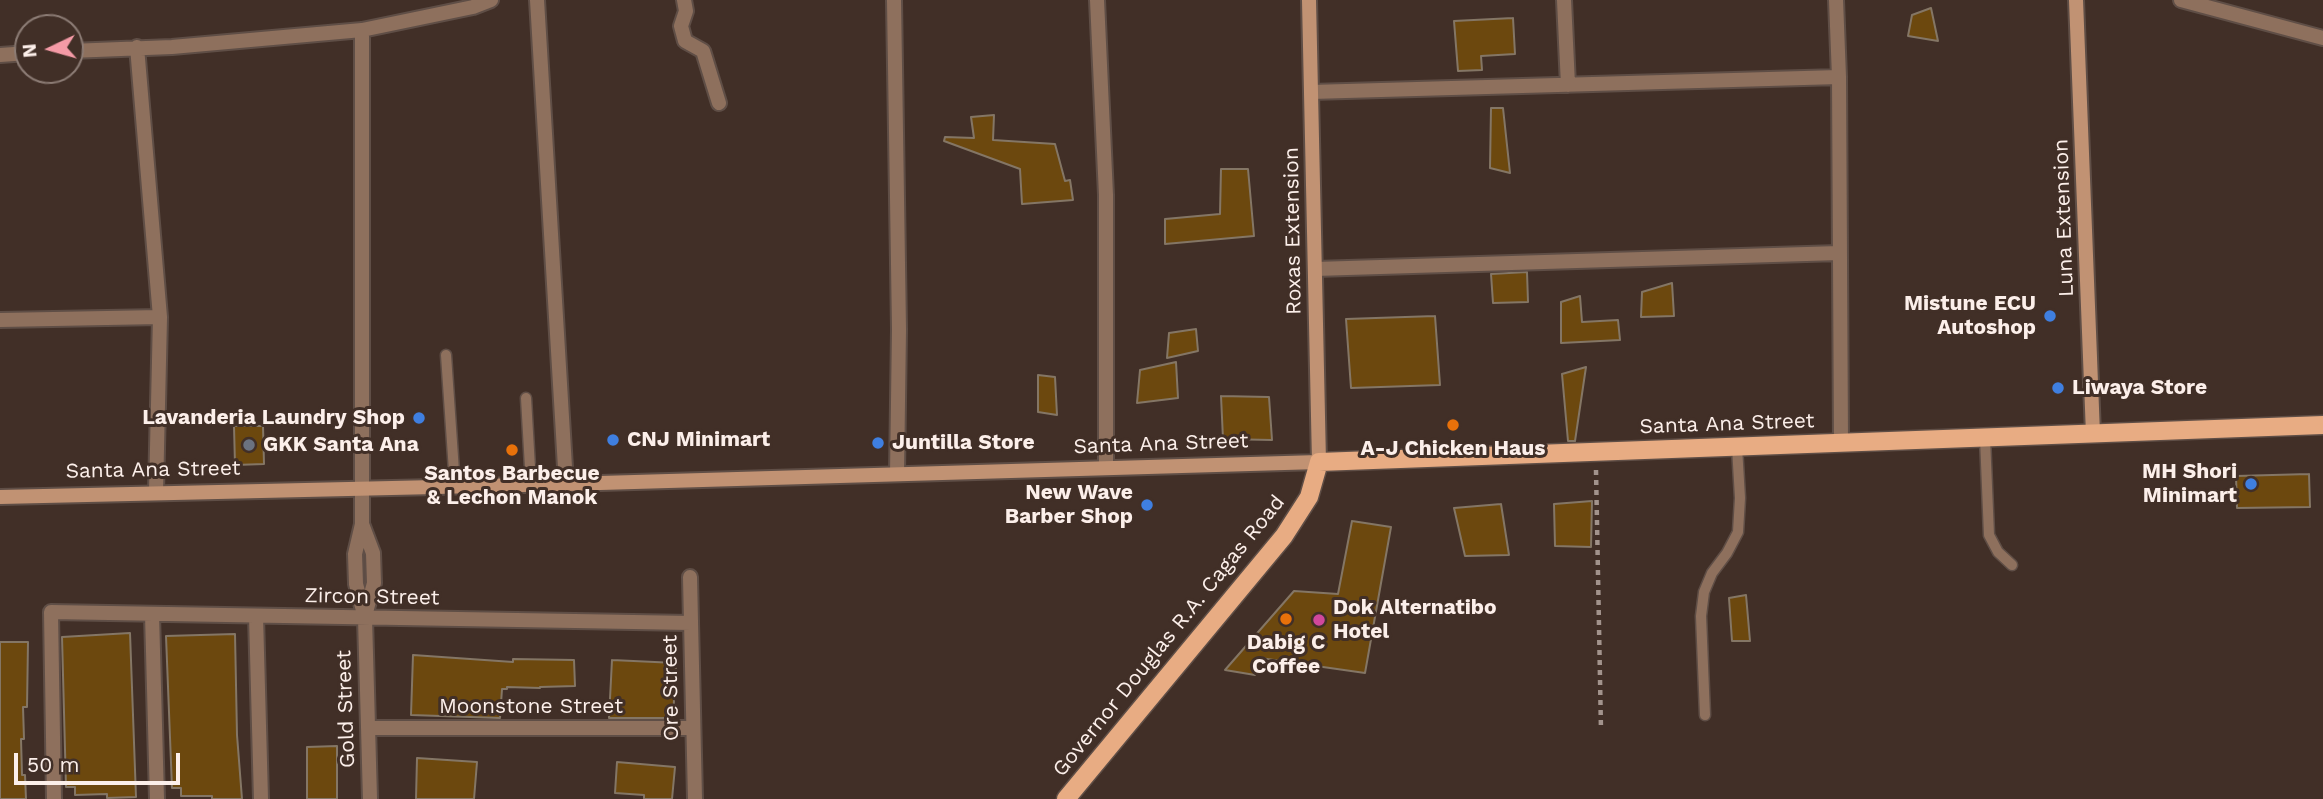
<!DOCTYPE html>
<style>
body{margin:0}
#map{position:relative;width:2323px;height:799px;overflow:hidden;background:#412f27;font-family:"Work Sans",sans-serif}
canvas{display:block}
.north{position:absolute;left:14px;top:14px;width:70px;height:70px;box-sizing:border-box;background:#412f27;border:2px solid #8c7c75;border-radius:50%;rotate:265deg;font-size:19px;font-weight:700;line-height:28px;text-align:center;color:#fcefea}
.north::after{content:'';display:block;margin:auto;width:24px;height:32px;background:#f49aa6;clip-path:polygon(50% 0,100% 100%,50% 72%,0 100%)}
.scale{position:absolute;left:14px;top:753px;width:166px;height:32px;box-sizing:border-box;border:4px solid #fcefea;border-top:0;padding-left:9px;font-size:21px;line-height:24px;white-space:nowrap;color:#fcefea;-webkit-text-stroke:5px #412f27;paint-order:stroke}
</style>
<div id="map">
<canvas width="2323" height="799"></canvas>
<div class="north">N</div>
<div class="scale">50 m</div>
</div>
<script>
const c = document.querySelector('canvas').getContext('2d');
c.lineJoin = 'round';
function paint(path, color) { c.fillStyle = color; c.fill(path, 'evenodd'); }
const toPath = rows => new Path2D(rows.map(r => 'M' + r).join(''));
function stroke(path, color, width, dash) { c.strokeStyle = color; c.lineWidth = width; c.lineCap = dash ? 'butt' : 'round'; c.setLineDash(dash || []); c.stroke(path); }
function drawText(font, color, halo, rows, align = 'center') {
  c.font = font + ' "Work Sans",sans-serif'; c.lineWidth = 6; c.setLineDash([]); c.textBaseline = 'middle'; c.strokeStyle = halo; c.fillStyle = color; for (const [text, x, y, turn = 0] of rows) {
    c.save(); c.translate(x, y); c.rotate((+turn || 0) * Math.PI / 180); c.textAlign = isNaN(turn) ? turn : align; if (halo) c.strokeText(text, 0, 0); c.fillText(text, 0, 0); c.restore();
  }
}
const building = toPath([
 [1931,8,1938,41,1908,36,1912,15,1931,8],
 [1513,18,1515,54,1481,56,1482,70,1458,71,1454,21,1513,18],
 [1491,108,1503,108,1510,173,1490,168,1491,108],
 [994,115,993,140,1055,144,1065,181,1070,180,1073,200,1022,204,1020,169,944,141,945,137,974,138,971,117,994,115],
 [1221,169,1248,169,1254,236,1165,244,1165,219,1220,214,1221,169],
 [1527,272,1528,302,1493,303,1491,274,1527,272],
 [1672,283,1674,316,1641,317,1642,292,1672,283],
 [1580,296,1582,322,1618,320,1620,340,1561,343,1561,302,1580,296],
 [1435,316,1440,385,1351,388,1346,319,1435,316],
 [1196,329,1198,351,1167,358,1169,333,1196,329],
 [1176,362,1178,398,1137,403,1140,370,1176,362],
 [1586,367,1575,441,1568,441,1562,374,1586,367],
 [1038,375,1055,377,1057,415,1038,412,1038,375],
 [1221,396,1269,397,1272,440,1223,439,1221,396],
 [234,426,263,426,264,464,235,465,234,426],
 [2309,474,2310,507,2237,508,2236,476,2309,474],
 [1592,501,1591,547,1555,546,1554,504,1592,501],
 [1501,504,1509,555,1465,556,1454,508,1501,504],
 [1352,521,1391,527,1365,673,1260,658,1255,675,1225,670,1294,591,1338,594,1352,521],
 [1746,595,1750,641,1732,641,1729,598,1746,595],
 [130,633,136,797,107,798,107,794,75,795,75,787,66,787,62,637,130,633],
 [235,634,237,735,242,799,212,799,212,796,181,796,181,788,172,788,166,636,235,634],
 [0,642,28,642,27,707,23,707,24,739,21,739,22,775,25,775,26,799,0,799,0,642],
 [413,655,513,662,513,659,574,660,575,686,540,687,540,688,507,687,507,689,502,689,500,718,411,715,413,655],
 [612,660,676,663,673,718,609,718,612,660],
 [337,746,337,799,307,799,307,747,337,746],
 [417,758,477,762,474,799,416,799,417,758],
 [617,762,675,767,672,799,644,799,644,795,615,793,617,762]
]);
paint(building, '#6c480e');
stroke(building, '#847665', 2);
const lane = toPath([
 [446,355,455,486],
 [526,398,531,485],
 [1985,438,1989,535,1998,552,2012,565],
 [1705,715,1701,616,1704,592,1712,573,1727,553,1738,532,1740,498,1737,447]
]);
const street = toPath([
 [537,0,566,484],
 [684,0,686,11,681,26,685,41,703,51,719,103],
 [894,0,899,329,897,474],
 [1097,0,1106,195,1106,468],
 [1564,0,1568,85],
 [1836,0,1839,77,1841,443],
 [2181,0,2323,38],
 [362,30,362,524,355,554,356,584,365,618,370,799],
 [137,47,160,317,156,492],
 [70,51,172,47,362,30,473,7,491,0],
 [0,55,28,53],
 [1311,92,1839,77],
 [1315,269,1839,253],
 [0,320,160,317],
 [362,524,373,553,374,583,365,616],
 [690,577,695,799],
 [152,614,157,799],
 [256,616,261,799],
 [368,728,693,728],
 [54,799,51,612,691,623]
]);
const secondary = toPath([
 [2076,0,2093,434],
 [0,497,566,484,1319,462,1309,0]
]);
const primary = toPath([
 [1066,799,1284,536,1309,497,1319,462,2323,425]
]);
stroke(lane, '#5f4e46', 13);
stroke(street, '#5f4e46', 18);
stroke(secondary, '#5f4e46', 18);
stroke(primary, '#5f4e46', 21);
stroke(toPath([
 [1596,470,1601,730]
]), '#a2938c', 4.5, [5, 5]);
stroke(lane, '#8e705d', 10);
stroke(street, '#8e705d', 14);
stroke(secondary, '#c19273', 14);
stroke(primary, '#e8ac83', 18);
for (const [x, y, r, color] of [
 [2050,316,7,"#3f7fe0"],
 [2058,388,7,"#3f7fe0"],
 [419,418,7,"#3f7fe0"],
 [1453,425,7,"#e8710a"],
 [613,440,7,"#3f7fe0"],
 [878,443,7,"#3f7fe0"],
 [249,445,7,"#6b7280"],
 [512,450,7,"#e8710a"],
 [2251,484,7,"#3f7fe0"],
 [1147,505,7,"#3f7fe0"],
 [1286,619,7,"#e8710a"],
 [1319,620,7,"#d1479c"]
]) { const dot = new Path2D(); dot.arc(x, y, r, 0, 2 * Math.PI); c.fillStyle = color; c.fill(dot); stroke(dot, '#412f27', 2.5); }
drawText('21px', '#fcefea', '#412f27', [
 ["Luna Extension",2064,218,-92],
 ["Roxas Extension",1293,231,-91],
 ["Santa Ana Street",1727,424,-2],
 ["Santa Ana Street",1161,444,-2],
 ["Santa Ana Street",153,470,-1],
 ["Zircon Street",372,597,1],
 ["Governor Douglas R.A. Cagas Road",1169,636,-51],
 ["Ore Street",671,688,-91],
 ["Moonstone Street",531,707],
 ["Gold Street",346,709,-92]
]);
drawText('bold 21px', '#fcefea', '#412f27', [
 ["Mistune ECU",2036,304,"right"],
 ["Autoshop",2036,328,"right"],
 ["Liwaya Store",2072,388],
 ["Lavanderia Laundry Shop",405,418,"right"],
 ["CNJ Minimart",627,440],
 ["Juntilla Store",892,443],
 ["GKK Santa Ana",263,445],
 ["A-J Chicken Haus",1453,449,"center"],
 ["MH Shori",2237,472,"right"],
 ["Minimart",2237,496,"right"],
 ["Santos Barbecue",512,474,"center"],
 ["& Lechon Manok",512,498,"center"],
 ["New Wave",1133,493,"right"],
 ["Barber Shop",1133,517,"right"],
 ["Dok Alternatibo",1333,608],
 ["Hotel",1333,632],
 ["Dabig C",1286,643,"center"],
 ["Coffee",1286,667,"center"]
], 'left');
</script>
